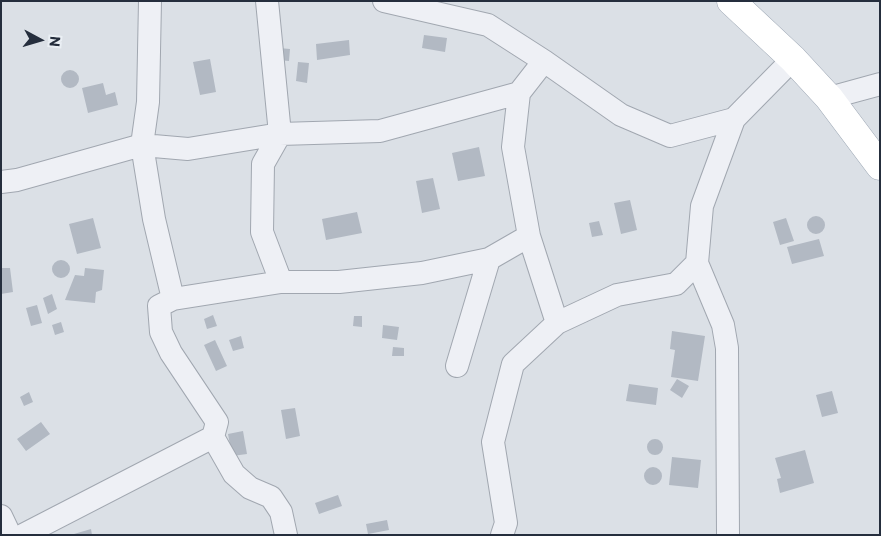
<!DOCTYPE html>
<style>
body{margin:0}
#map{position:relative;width:881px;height:536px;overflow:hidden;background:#dbe0e6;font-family:Commissioner,sans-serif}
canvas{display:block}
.frame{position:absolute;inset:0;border:2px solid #252e3d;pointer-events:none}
.north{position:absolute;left:15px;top:15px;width:50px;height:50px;-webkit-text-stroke:4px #eaeff4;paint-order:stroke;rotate:96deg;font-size:14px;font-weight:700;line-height:20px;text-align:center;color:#252e3d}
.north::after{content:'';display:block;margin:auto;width:18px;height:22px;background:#252e3d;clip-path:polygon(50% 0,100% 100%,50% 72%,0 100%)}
</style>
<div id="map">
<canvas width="881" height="536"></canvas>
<div class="frame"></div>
<div class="north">N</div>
</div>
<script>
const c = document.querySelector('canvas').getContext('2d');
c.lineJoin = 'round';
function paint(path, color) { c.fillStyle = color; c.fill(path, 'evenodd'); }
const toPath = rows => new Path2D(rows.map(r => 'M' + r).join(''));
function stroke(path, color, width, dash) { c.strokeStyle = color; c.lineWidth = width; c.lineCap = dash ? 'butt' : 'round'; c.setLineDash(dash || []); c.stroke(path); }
paint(toPath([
 [424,35,447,38,445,52,422,48],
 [349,40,350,55,317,60,316,44],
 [279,48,290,49,289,61,278,60],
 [210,59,216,92,200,95,193,62],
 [298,62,309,63,307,83,296,81],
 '61 79a9 9 0 1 1 18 0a9 9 0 1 1-18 0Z',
 [103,83,106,95,115,92,118,105,88,113,82,88],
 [479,147,485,176,458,181,452,153],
 [433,178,440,209,422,213,416,181],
 [630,200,637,230,621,234,614,203],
 [357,212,362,233,326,240,322,219],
 '807 225a9 9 0 1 1 18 0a9 9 0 1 1-18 0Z',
 [93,218,101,248,77,254,69,224],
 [786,218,794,241,780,245,773,222],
 [599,221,603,235,592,237,589,223],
 [819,239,824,256,792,264,787,247],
 '52 269a9 9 0 1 1 18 0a9 9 0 1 1-18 0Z',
 [1,268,10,268,13,292,1,294],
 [85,268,104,270,102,290,96,292,95,303,65,300,75,275,84,276],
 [52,294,57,309,48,314,43,298],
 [37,305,42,323,31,326,26,308],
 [213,315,217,326,207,329,204,319],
 [354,316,362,316,362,327,353,326],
 [61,322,64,332,55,335,52,325],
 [383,325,399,327,397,340,382,338],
 [672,331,705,336,698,381,671,377,675,350,670,349],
 [241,336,244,348,233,351,229,340],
 [215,340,227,366,216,371,204,345],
 [393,347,404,348,404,356,392,356],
 [677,379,689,386,682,398,670,390],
 [629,384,658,388,656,405,626,401],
 [832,391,838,413,822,417,816,395],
 [29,392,33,402,24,406,20,397],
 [295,408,300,436,286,439,281,410],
 [41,422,50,434,26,451,17,439],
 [243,431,247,454,232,456,228,434],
 '647 447a8 8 0 1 1 16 0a8 8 0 1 1-16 0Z',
 [805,450,814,483,780,493,777,479,781,478,775,458],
 [672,457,701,460,698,488,669,485],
 '644 476a9 9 0 1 1 18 0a9 9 0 1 1-18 0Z',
 [338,495,342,506,319,514,315,503],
 [387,520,389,530,368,534,366,524],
 [91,529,92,535,74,535,74,534]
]), '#b2b9c3');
const minor = toPath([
 [267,1,280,134,263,164,262,232,281,282,339,282,422,273,489,259],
 [384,1,488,25,544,61,621,115,670,136,734,119,793,59],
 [829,98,880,84],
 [1,182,17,180,142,145,188,149,280,134,380,131,519,93],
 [529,236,557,323],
 [697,263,723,325,727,348,728,535],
 [173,299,281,282],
 [457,366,489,259,529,236,513,147,519,93,544,61],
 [213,437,234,474,250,488,271,497,281,512,286,535],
 [1,516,10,535],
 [23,535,213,437,217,422,171,353,161,332,159,306,173,299,154,219,142,145,148,102,150,1],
 [502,535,506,523,493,442,513,364,557,323,617,295,676,284,697,263,702,206,734,119]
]);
const major = toPath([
 [731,1,793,59,829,98,880,166]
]);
stroke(minor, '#a1a7b0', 24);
stroke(major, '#9aa4b2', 29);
stroke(minor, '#eef0f5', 22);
stroke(major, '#fff', 28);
</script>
